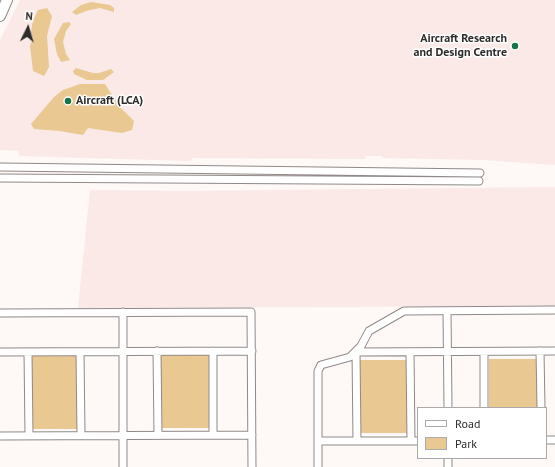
<!DOCTYPE html>
<style>
body{margin:0}
#map{position:relative;width:555px;height:467px;overflow:hidden;background:#fef8f7;font-family:"PT Sans",sans-serif}
canvas{display:block}
.legend{position:absolute;left:417px;top:407px;width:130px;height:52px;box-sizing:border-box;background:#fff;border:1px solid #abaaaa;margin:0;padding:5px 7px;list-style:none;font-size:12px;color:#2e2b2b}
.legend li{display:flex;align-items:center;gap:8px;height:20px}
.legend b{width:20px;border:1px solid #abaaaa}
.north{position:absolute;left:8px;top:8px;width:40px;height:40px;-webkit-text-stroke:3px #fff;paint-order:stroke;rotate:5deg;font-size:11px;font-weight:700;line-height:16px;text-align:center;color:#2e2b2b}
.north::after{content:'';display:block;margin:auto;width:14px;height:18px;background:#2e2b2b;clip-path:polygon(50% 0,100% 100%,50% 72%,0 100%)}
</style>
<div id="map">
<canvas width="555" height="467"></canvas>
<ul class="legend">
<li><b style="height:5px;background:#fff"></b>Road</li>
<li><b style="height:11px;background:#eac892"></b>Park</li>
</ul>
<div class="north">N</div>
</div>
<script>
const c = document.querySelector('canvas').getContext('2d');
c.lineJoin = 'round';
function paint(path, color) { c.fillStyle = color; c.fill(path, 'evenodd'); }
const toPath = rows => new Path2D(rows.map(r => 'M' + r).join(''));
function stroke(path, color, width, dash) { c.strokeStyle = color; c.lineWidth = width; c.lineCap = dash ? 'butt' : 'round'; c.setLineDash(dash || []); c.stroke(path); }
function drawText(font, color, halo, rows, align = 'center') {
  c.font = font + ' "PT Sans",sans-serif'; c.lineWidth = 3; c.setLineDash([]); c.textBaseline = 'middle'; c.strokeStyle = halo; c.fillStyle = color; for (const [text, x, y, turn = 0] of rows) {
    c.save(); c.translate(x, y); c.rotate((+turn || 0) * Math.PI / 180); c.textAlign = isNaN(turn) ? turn : align; if (halo) c.strokeText(text, 0, 0); c.fillText(text, 0, 0); c.restore();
  }
}
paint(toPath([
 [20,0,555,0,555,165,483,160,383,158,382,156,366,156,365,159,193,158,190,161,19,156,18,151,0,150,0,40],
 [555,187,555,306,78,308,90,190,185,191]
]), '#fae9e7');
paint(toPath([
 [91,2,110,5,114,8,114,12,100,8,86,11,76,15,72,12,81,5],
 [47,8,52,16,47,36,49,67,44,76,33,71,30,46,33,39,31,32,33,20,38,10],
 [69,22,71,24,66,31,63,42,66,54,70,60,61,62,57,54,54,39,63,23],
 [76,68,93,73,99,73,111,69,114,72,103,80,87,80,74,74,73,71],
 [80,84,105,84,119,106,134,121,132,130,122,133,88,128,83,135,60,131,34,129,31,124,54,97,63,90],
 [161,355,209,355,209,428,161,428],
 [31,356,79,356,78,429,30,429],
 [489,359,537,359,537,408,489,408],
 [359,360,407,360,408,433,360,433]
]), '#eac892');
const street = toPath([
 [0,167,480,173],
 [0,178,479,181],
 [447,311,448,408],
 [123,312,123,467],
 [0,313,251,312,252,467],
 [157,351,158,435],
 [213,351,213,435],
 [540,351,541,408],
 [0,352,252,351],
 [28,352,29,435],
 [80,352,81,435],
 [410,352,411,441],
 [484,352,484,408],
 [0,436,252,435],
 [546,440,555,440],
 [318,441,418,441],
 [357,441,356,352,555,351],
 [448,458,448,467],
 [318,467,318,371,321,365,350,357,361,346,369,331,404,311,555,310]
]);
const secondary = toPath([
 [0,16,7,0]
]);
stroke(street, '#908988', 9);
stroke(secondary, '#908988', 12);
stroke(street, '#fff', 7);
stroke(secondary, '#fff', 10);
for (const [x, y, r, color] of [
 [515,46,4,"#17744a"],
 [68,101,4,"#17744a"]
]) { const dot = new Path2D(); dot.arc(x, y, r, 0, 2 * Math.PI); c.fillStyle = color; c.fill(dot); stroke(dot, '#fff', 1.5); }
drawText('bold 12px', '#2e2b2b', '#fff', [
 ["Aircraft Research",507,39],
 ["and Design Centre",507,53],
 ["Aircraft (LCA)",76,101,"left"]
], 'right');
</script>
